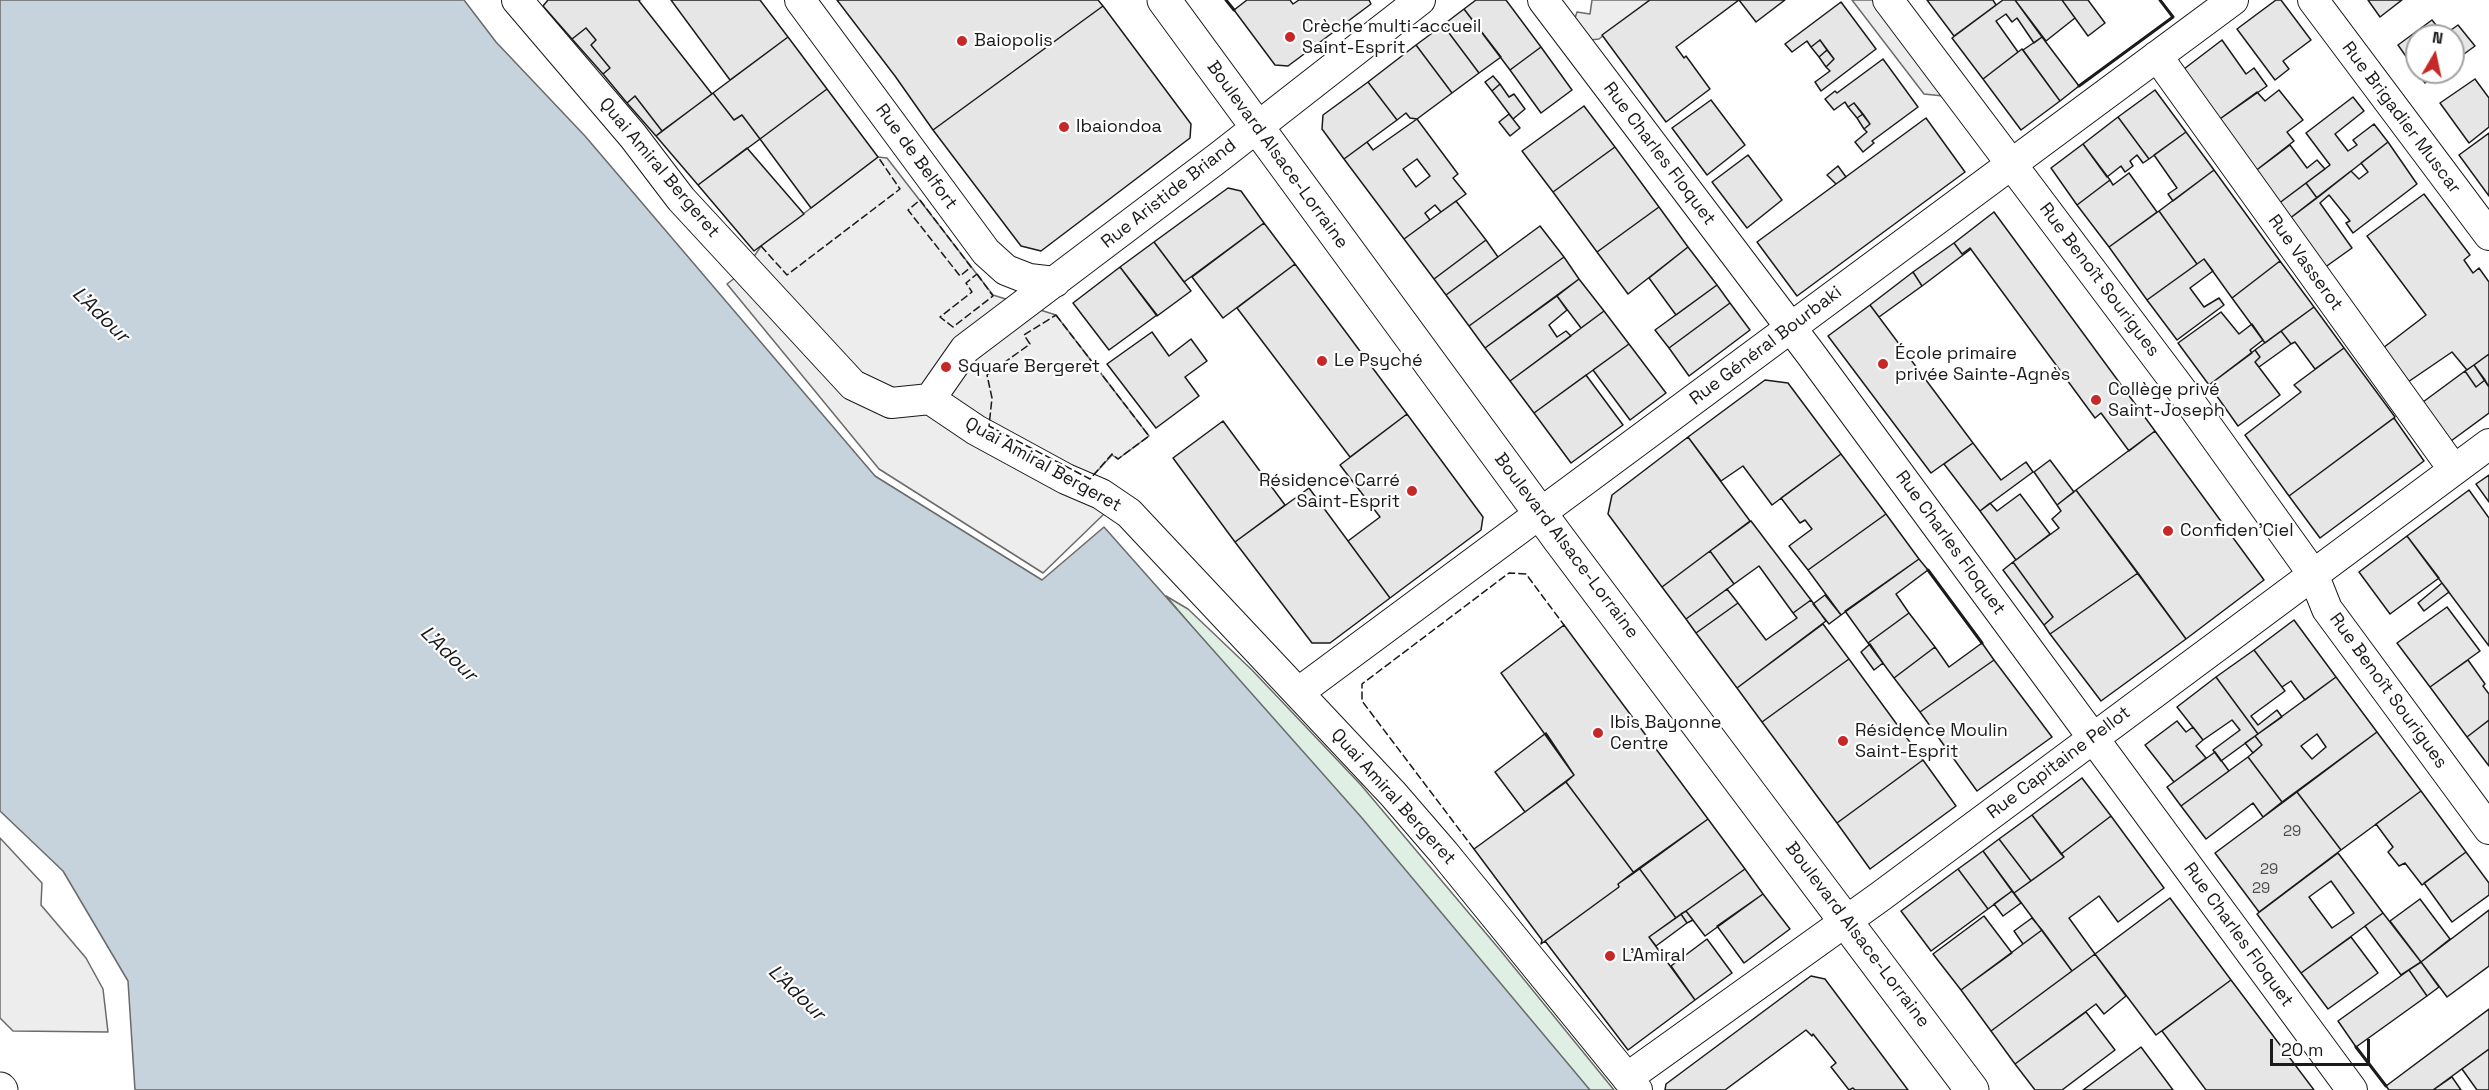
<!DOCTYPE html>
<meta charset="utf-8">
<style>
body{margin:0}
#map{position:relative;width:2489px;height:1090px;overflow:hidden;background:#fff;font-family:"Space Grotesk",sans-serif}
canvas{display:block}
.north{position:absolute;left:2405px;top:24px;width:60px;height:60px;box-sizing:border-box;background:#fff;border:2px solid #a3a3a3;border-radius:50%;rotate:9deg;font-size:16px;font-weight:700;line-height:24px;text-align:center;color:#1a1a1a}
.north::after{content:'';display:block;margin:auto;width:21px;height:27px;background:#c62828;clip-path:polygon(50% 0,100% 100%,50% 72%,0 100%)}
.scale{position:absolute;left:2270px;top:1039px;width:100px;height:27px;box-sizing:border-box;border:3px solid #1a1a1a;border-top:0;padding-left:8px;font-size:18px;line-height:21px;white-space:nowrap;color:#1a1a1a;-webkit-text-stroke:4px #fff;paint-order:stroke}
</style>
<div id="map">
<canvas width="2489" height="1090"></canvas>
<div class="north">N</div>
<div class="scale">20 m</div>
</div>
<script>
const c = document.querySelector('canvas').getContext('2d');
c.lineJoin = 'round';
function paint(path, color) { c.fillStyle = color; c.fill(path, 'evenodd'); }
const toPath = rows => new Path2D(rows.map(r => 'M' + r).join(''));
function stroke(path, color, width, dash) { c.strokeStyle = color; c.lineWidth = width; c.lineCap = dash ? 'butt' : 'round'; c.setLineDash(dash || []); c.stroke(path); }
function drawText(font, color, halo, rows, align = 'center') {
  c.font = font + ' "Space Grotesk",sans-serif'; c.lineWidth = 4.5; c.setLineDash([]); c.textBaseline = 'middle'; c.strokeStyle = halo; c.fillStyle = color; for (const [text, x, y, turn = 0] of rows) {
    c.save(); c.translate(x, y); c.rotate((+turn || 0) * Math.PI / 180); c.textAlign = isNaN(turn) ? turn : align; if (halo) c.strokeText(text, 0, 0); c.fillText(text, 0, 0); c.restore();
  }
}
const green = toPath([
 [1166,596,1188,609,1252,670,1361,785,1500,950,1614,1090,1584,1090,1166,596]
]);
paint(green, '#e0efe3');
stroke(green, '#6a6a6a', 1.5);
const parking = toPath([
 [1592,0,1650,0,1599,39,1590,40,1574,21,1577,12,1590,14,1592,0],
 [1852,0,1888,0,1962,98,1924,94,1852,0],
 [878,157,887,158,993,295,1056,315,1149,436,1118,459,1112,455,1090,479,1104,514,1043,573,879,469,727,284,745,270,761,246,878,157],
 [0,838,42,883,41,905,86,958,103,989,108,1032,13,1031,0,1018,0,838]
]);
paint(parking, '#ededed');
stroke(parking, '#6a6a6a', 1.5);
const water = toPath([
 [0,0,464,0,496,42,585,136,875,476,1042,580,1104,527,1362,818,1590,1090,135,1090,128,981,63,871,0,811,0,0]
]);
paint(water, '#c6d2dc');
stroke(water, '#6a6a6a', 1.5);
const building = toPath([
 [548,0,640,0,639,1,712,94,662,131,635,96,627,103,603,74,610,68,591,45,596,40,586,28,572,39,543,6,548,0],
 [671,0,760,0,788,37,730,80,671,0],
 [837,0,1098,0,1103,6,933,130,895,76,837,0],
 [1247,0,1290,0,1293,4,1299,0,1369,0,1371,4,1288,66,1275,65,1234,10,1247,0],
 [1476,0,1506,0,1541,47,1510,70,1464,9,1476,0],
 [1650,0,1785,0,1756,22,1739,0,1676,47,1684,58,1686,56,1710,89,1666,122,1602,35,1650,0],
 [1927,0,1993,0,1996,5,1954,36,1927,0],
 [2003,0,2015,0,2042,37,2034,43,2017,18,2012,22,2006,14,1996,21,2018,52,1983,79,1952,38,2003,0],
 [2015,0,2062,0,2075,18,2046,41,2015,0],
 [2062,0,2088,0,2105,23,2088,36,2062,0],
 [2276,0,2281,0,2311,40,2283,61,2289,69,2275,80,2237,29,2276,0],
 [2368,0,2402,0,2380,17,2368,0],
 [1841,2,1876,49,1821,91,1815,82,1830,71,1826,67,1834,59,1820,40,1811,47,1807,41,1792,52,1785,44,1841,2],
 [1103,6,1191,124,1190,138,1041,251,1021,246,933,130,1103,6],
 [1464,9,1501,57,1479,73,1443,25,1464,9],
 [2432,20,2444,35,2458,25,2475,46,2453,62,2453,36,2417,36,2417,72,2398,45,2432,20],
 [1443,25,1479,73,1452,93,1416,45,1443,25],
 [586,28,596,40,591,45,610,68,603,74,572,39,586,28],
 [788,37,827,89,760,139,742,115,734,120,713,93,788,37],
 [2042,37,2079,86,2060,101,2023,50,2042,37],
 [1820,40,1827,50,1819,57,1811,47,1820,40],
 [2222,40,2246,74,2254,68,2267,86,2217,121,2180,72,2222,40],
 [1416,45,1452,93,1417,119,1410,118,1406,113,1397,120,1368,82,1416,45],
 [1541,47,1572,90,1541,113,1510,70,1541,47],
 [2022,49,2060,101,2021,130,1983,79,2022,49],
 [1827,50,1834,59,1826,67,1819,57,1827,50],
 [1883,59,1918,107,1872,141,1874,143,1863,152,1855,142,1867,132,1864,129,1870,124,1854,103,1848,107,1845,102,1834,110,1825,99,1835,91,1837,93,1883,59],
 [2417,72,2440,72,2425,83,2417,72],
 [1493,76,1500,84,1492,91,1485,82,1493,76],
 [2475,79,2489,98,2489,127,2469,143,2440,103,2475,79],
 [1368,82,1397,120,1344,159,1322,129,1323,115,1368,82],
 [1500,84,1509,97,1514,94,1525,109,1513,119,1492,91,1500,84],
 [827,89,878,157,811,208,760,139,827,89],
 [2155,90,2186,132,2149,159,2118,117,2155,90],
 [2279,90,2303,120,2287,132,2294,141,2254,172,2217,121,2257,92,2265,101,2279,90],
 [713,93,734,120,742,115,760,139,698,185,656,136,713,93],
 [635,96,662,131,656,136,627,103,635,96],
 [2353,97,2364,111,2335,134,2348,151,2357,145,2353,140,2374,124,2388,142,2317,198,2306,183,2330,165,2306,133,2353,97],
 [1711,100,1745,145,1707,175,1672,128,1711,100],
 [1854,103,1863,114,1857,118,1848,107,1854,103],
 [1584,106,1615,147,1553,192,1522,151,1584,106],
 [1509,114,1520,128,1510,136,1499,122,1509,114],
 [1863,114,1870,124,1864,129,1857,118,1863,114],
 [2118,117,2149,159,2143,163,2137,155,2130,161,2133,166,2125,172,2121,166,2107,177,2083,144,2118,117],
 [1926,118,1965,172,1797,296,1757,242,1926,118],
 [1417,119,1458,174,1453,178,1466,194,1441,212,1435,205,1425,213,1430,220,1404,239,1344,159,1367,142,1373,150,1417,119],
 [1417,159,1430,176,1416,187,1403,169,1417,159],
 [2186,132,2214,170,2173,201,2168,194,2177,188,2154,155,2186,132],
 [2489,133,2489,196,2459,155,2489,133],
 [2388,142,2417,184,2353,233,2346,223,2350,221,2329,195,2320,203,2352,248,2324,268,2289,219,2351,171,2359,179,2368,172,2361,163,2388,142],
 [2083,144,2110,180,2077,205,2051,168,2083,144],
 [2290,145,2307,168,2317,160,2325,169,2278,204,2254,172,2290,145],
 [1615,147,1659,207,1597,252,1553,192,1615,147],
 [747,148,804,214,754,251,698,185,747,148],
 [1748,155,1782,200,1747,228,1712,182,1748,155],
 [1838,166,1846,177,1836,184,1827,175,1838,166],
 [2214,170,2280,261,2232,298,2204,259,2197,264,2159,211,2214,170],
 [2129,173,2157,212,2109,247,2077,205,2110,180,2113,185,2129,173],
 [2306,183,2317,198,2289,219,2278,204,2306,183],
 [1228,188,1241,191,1264,223,1184,282,1154,242,1228,188],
 [2424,194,2470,255,2464,260,2473,273,2479,268,2489,282,2489,354,2467,370,2452,352,2408,382,2383,348,2426,315,2367,236,2424,194],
 [1456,201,1486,240,1434,279,1404,239,1456,201],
 [1659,207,1688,247,1628,294,1597,252,1659,207],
 [2159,211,2197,264,2147,300,2109,247,2159,211],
 [1994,212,2155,431,2129,451,2101,413,2095,418,1970,248,1962,254,1954,243,1994,212],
 [1264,223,1295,264,1223,318,1192,277,1264,223],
 [1540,226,1564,257,1469,326,1446,295,1540,226],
 [1486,240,1498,257,1446,295,1434,279,1486,240],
 [1154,242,1191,291,1157,316,1120,267,1154,242],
 [1954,243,1962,254,1970,248,1971,249,1922,286,1913,272,1954,243],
 [1688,247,1717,285,1676,315,1649,278,1688,247],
 [1564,257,1579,279,1485,348,1469,326,1564,257],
 [2204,259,2213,271,2190,288,2204,307,2219,298,2224,305,2177,340,2147,300,2204,259],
 [2280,261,2314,307,2265,343,2232,298,2280,261],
 [1295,264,1407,414,1350,457,1237,308,1295,264],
 [1120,267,1157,315,1109,350,1073,303,1120,267],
 [1913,272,1922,286,1879,317,1870,305,1913,272],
 [1579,279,1604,311,1581,328,1557,296,1579,279],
 [1717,285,1730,303,1669,348,1655,330,1717,285],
 [1557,296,1567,310,1549,325,1557,337,1566,331,1571,336,1510,381,1485,348,1557,296],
 [1730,303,1750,330,1689,376,1669,348,1730,303],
 [1870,305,1973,443,1931,473,1828,336,1870,305],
 [2314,307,2344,348,2315,369,2295,342,2291,344,2281,331,2314,307],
 [1604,311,1629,344,1534,413,1510,381,1604,311],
 [2221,312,2239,334,2252,324,2263,340,2250,350,2252,353,2209,385,2178,343,2221,312],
 [2281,331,2291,344,2259,367,2255,362,2260,357,2255,350,2281,331],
 [1152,332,1169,356,1191,339,1207,361,1185,377,1199,396,1156,428,1107,364,1152,332],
 [1629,344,1666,393,1630,420,1593,370,1629,344],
 [2344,348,2395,417,2289,496,2245,435,2301,392,2294,385,2344,348],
 [2255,350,2260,357,2255,362,2280,395,2238,426,2209,385,2255,350],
 [2489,354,2489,387,2474,365,2489,354],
 [2474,365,2485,380,2476,387,2465,371,2474,365],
 [2465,371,2476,387,2485,380,2489,387,2489,413,2451,441,2423,402,2465,371],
 [1586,375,1623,425,1571,463,1534,413,1586,375],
 [1765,380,1788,383,1841,454,1772,505,1743,466,1721,481,1688,437,1765,380],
 [1407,414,1483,517,1481,530,1390,598,1348,541,1380,517,1340,465,1407,414],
 [2394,418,2424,461,2320,538,2289,496,2394,418],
 [1223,421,1285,505,1235,542,1173,458,1223,421],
 [2155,431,2264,580,2186,639,2076,490,2155,431],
 [1688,437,1750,521,1662,587,1608,514,1612,495,1688,437],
 [1973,443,2001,480,2026,462,2033,472,1980,511,1944,464,1973,443],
 [1841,454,1886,514,1808,570,1789,546,1812,529,1805,520,1800,523,1781,498,1841,454],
 [2050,460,2074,492,2057,505,2034,472,2050,460],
 [2489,475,2489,502,2476,484,2489,475],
 [1309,488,1390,598,1330,643,1312,643,1235,542,1309,488],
 [2076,490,2138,573,2050,634,2044,625,2053,617,2013,562,2059,528,2052,519,2061,511,2057,505,2076,490],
 [2469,490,2489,518,2489,646,2407,536,2469,490],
 [2020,494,2050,534,2016,560,1980,511,1990,503,1997,511,2020,494],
 [1886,514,1919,559,1841,615,1808,570,1886,514],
 [1751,521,1811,600,1793,613,1759,566,1734,584,1710,551,1751,521],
 [2407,536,2439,578,2390,614,2359,572,2407,536],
 [1710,551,1734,584,1686,619,1662,587,1710,551],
 [1919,559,1928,570,1896,594,1909,613,1868,643,1845,611,1919,559],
 [2013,562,2053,617,2044,625,2003,570,2013,562],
 [2138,573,2186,639,2101,701,2050,634,2138,573],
 [2442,583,2449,592,2424,611,2418,603,2442,583],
 [1727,589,1738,603,1696,633,1686,619,1727,589],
 [1825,595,1841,615,1829,624,1813,604,1825,595],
 [1811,600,1826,621,1737,688,1696,633,1738,603,1766,640,1797,618,1793,613,1811,600],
 [2447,607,2480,651,2430,687,2397,643,2447,607],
 [1909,613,1935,647,1894,678,1868,643,1909,613],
 [2294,620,2336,677,2305,700,2291,681,2282,687,2254,650,2294,620],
 [1823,624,1849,659,1762,722,1737,688,1823,624],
 [1564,625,1708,819,1634,873,1566,782,1574,775,1501,673,1564,625],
 [1982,643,1994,660,1920,712,1894,678,1935,647,1949,667,1982,643],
 [1870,644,1883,663,1874,670,1861,652,1870,644],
 [2254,650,2285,691,2251,716,2258,725,2277,710,2282,717,2258,734,2216,677,2254,650],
 [1849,659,1923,760,1837,823,1762,722,1849,659],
 [1994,660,2052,737,1977,791,1920,712,1994,660],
 [2468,660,2485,684,2483,686,2489,694,2489,720,2467,737,2430,687,2468,660],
 [2216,677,2258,734,2221,761,2213,750,2240,730,2232,720,2203,740,2177,707,2216,677],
 [2336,677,2377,732,2282,802,2248,757,2262,745,2255,736,2336,677],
 [2317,734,2326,747,2312,759,2301,746,2317,734],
 [2489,720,2489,766,2467,737,2489,720],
 [2177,721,2186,732,2193,727,2203,740,2196,746,2206,758,2174,782,2145,745,2177,721],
 [2377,732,2421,791,2341,850,2297,792,2377,732],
 [1546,733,1574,775,1525,812,1495,772,1546,733],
 [2255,736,2262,745,2253,753,2245,743,2255,736],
 [2215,752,2229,771,2181,806,2167,787,2215,752],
 [2248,757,2282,802,2263,817,2253,803,2206,839,2181,806,2248,757],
 [1923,760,1956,806,1870,869,1837,823,1923,760],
 [2082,778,2111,816,2061,854,2032,815,2082,778],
 [1566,782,1634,873,1618,884,1619,887,1541,944,1542,940,1474,849,1566,782],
 [2421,791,2466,852,2422,885,2405,863,2399,866,2388,852,2393,847,2376,824,2421,791],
 [2297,792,2341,850,2259,912,2215,853,2297,792],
 [2032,815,2064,857,2031,881,1999,839,2032,815],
 [2111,816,2164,888,2118,922,2099,896,2069,918,2095,954,2072,971,2014,893,2064,857,2061,854,2111,816],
 [1708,819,1745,869,1676,918,1639,868,1708,819],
 [1999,839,2031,881,2014,893,1983,851,1999,839],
 [1983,851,2012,891,1988,909,1958,869,1983,851],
 [2466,852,2489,883,2489,895,2452,922,2424,883,2466,852],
 [2338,853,2383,913,2301,973,2257,914,2338,853],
 [2331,881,2354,913,2332,928,2309,897,2331,881],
 [1639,868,1676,918,1649,937,1695,1000,1628,1050,1545,941,1619,887,1618,884,1639,868],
 [1745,869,1763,894,1705,936,1686,911,1745,869],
 [1958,869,1988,909,1931,951,1901,911,1958,869],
 [2012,891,2021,903,2003,916,1994,904,2012,891],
 [1763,894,1790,929,1744,963,1717,926,1763,894],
 [2170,898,2231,980,2156,1035,2095,954,2170,898],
 [2420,899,2450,939,2421,962,2390,921,2420,899],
 [2489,910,2489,966,2447,997,2421,962,2489,910],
 [1686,911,1693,920,1687,923,1681,914,1686,911],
 [2383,913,2421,962,2401,975,2365,926,2383,913],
 [1681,914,1687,923,1656,946,1649,937,1681,914],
 [1984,916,2012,953,1961,990,1933,954,1984,916],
 [2032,918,2042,930,2023,944,2014,931,2032,918],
 [2042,930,2072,971,1991,1031,1961,990,2042,930],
 [2351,937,2378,973,2328,1009,2301,973,2351,937],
 [1707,939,1732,973,1695,1000,1671,966,1707,939],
 [2095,954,2126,996,2104,1014,2096,1004,2015,1064,1991,1031,2095,954],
 [2421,962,2439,987,2427,996,2409,970,2421,962],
 [2409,970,2427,996,2356,1047,2338,1021,2409,970],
 [1811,976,1825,979,1908,1090,1855,1090,1853,1088,1849,1090,1831,1067,1836,1063,1813,1034,1812,1036,1806,1030,1725,1090,1665,1090,1666,1084,1811,976],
 [2231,980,2314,1090,2206,1090,2162,1031,2231,980],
 [2489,1009,2489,1049,2433,1090,2389,1090,2386,1086,2489,1009],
 [2086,1012,2115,1050,2062,1090,2035,1090,2015,1064,2086,1012],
 [2141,1047,2173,1090,2083,1090,2141,1047],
 [2489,1049,2489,1090,2477,1090,2462,1069,2489,1049],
 [2452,1077,2461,1090,2433,1090,2452,1077]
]);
paint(building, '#e6e6e6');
stroke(building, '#1a1a1a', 1.5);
const street = toPath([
 [517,0,633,136,681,199,853,385,891,403,930,399,976,430,1066,479,1101,494,1129,513,1393,794,1444,853,1637,1090],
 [800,0,986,252,1006,270,1029,279,1055,282],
 [1543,0,1810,353,2352,1090],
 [1888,0,2185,395,2313,574,2327,609,2489,829],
 [2313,0,2489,235],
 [2157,56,2454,470],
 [930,399,965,349,1219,157,1420,0],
 [1299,692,2233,0],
 [1627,1078,1881,896,2489,444]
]);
const secondary = toPath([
 [1164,0,1559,539,1972,1090],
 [0,1089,1,1090]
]);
stroke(street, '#1a1a1a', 32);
stroke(secondary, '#1a1a1a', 35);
stroke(street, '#fff', 30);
stroke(secondary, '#fff', 33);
stroke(toPath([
 [920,200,971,267,960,276,908,210,920,200],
 [761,246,787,275,900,189,878,157],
 [977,274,993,296,953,327,940,317,972,292,966,283,977,274],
 [1056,315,1149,436,1118,459,1112,454,1090,479,989,426,992,398,987,375,1030,344,1024,335,1056,315],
 [1474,849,1362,701,1362,684,1509,573,1526,574,1564,625]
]), '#1a1a1a', 1.5, [8, 3]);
stroke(toPath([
 [1226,0,1234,10],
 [2079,86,2173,17,2160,0],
 [1928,570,1982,643],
 [2356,1047,2386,1086]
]), '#1a1a1a', 3);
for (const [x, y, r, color] of [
 [1290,37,6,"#c62828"],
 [962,41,6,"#c62828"],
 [1064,127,6,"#c62828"],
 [1322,361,6,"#c62828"],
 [1883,364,6,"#c62828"],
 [946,367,6,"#c62828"],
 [2096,400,6,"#c62828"],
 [1412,491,6,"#c62828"],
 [2168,531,6,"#c62828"],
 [1598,733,6,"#c62828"],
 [1843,741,6,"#c62828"],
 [1610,956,6,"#c62828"]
]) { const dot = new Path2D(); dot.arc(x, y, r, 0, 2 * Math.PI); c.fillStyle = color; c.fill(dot); stroke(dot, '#fff', 2); }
drawText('15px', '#4d4d4d', null, [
 ["29",2292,832],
 ["29",2269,870],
 ["29",2261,889]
]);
drawText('18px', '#1a1a1a', '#fff', [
 ["Crèche multi-accueil",1302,27],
 ["Saint-Esprit",1302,48],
 ["Baiopolis",974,41],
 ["Ibaiondoa",1076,127],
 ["École primaire",1895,354],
 ["privée Sainte-Agnès",1895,375],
 ["Le Psyché",1334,361],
 ["Square Bergeret",958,367],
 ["Collège privé",2108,390],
 ["Saint-Joseph",2108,411],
 ["Résidence Carré",1400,481,"right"],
 ["Saint-Esprit",1400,502,"right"],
 ["Confiden'Ciel",2180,531],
 ["Ibis Bayonne",1610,723],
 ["Centre",1610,744],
 ["Résidence Moulin",1855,731],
 ["Saint-Esprit",1855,752],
 ["L'Amiral",1622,956]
], 'left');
drawText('18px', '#1a1a1a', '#fff', [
 ["Rue Brigadier Muscar",2401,118,53],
 ["Rue Charles Floquet",1659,154,53],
 ["Boulevard Alsace-Lorraine",1277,155,54],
 ["Rue de Belfort",916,157,54],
 ["Quai Amiral Bergeret",659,168,50],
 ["Rue Aristide Briand",1169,194,-38],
 ["Rue Vasserot",2305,263,54],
 ["Rue Benoît Sourigues",2099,280,53],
 ["Rue Général Bourbaki",1766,346,-37],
 ["Quai Amiral Bergeret",1043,465,29],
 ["Rue Charles Floquet",1950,543,54],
 ["Boulevard Alsace-Lorraine",1566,546,53],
 ["Rue Benoît Sourigues",2388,691,54],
 ["Rue Capitaine Pellot",2059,763,-37],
 ["Quai Amiral Bergeret",1393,797,48],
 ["Boulevard Alsace-Lorraine",1857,935,53],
 ["Rue Charles Floquet",2238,935,54]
]);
drawText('italic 20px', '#1a1a1a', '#fff', [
 ["L'Adour",100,315,44],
 ["L'Adour",448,654,44],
 ["L'Adour",796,993,44]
]);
</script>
